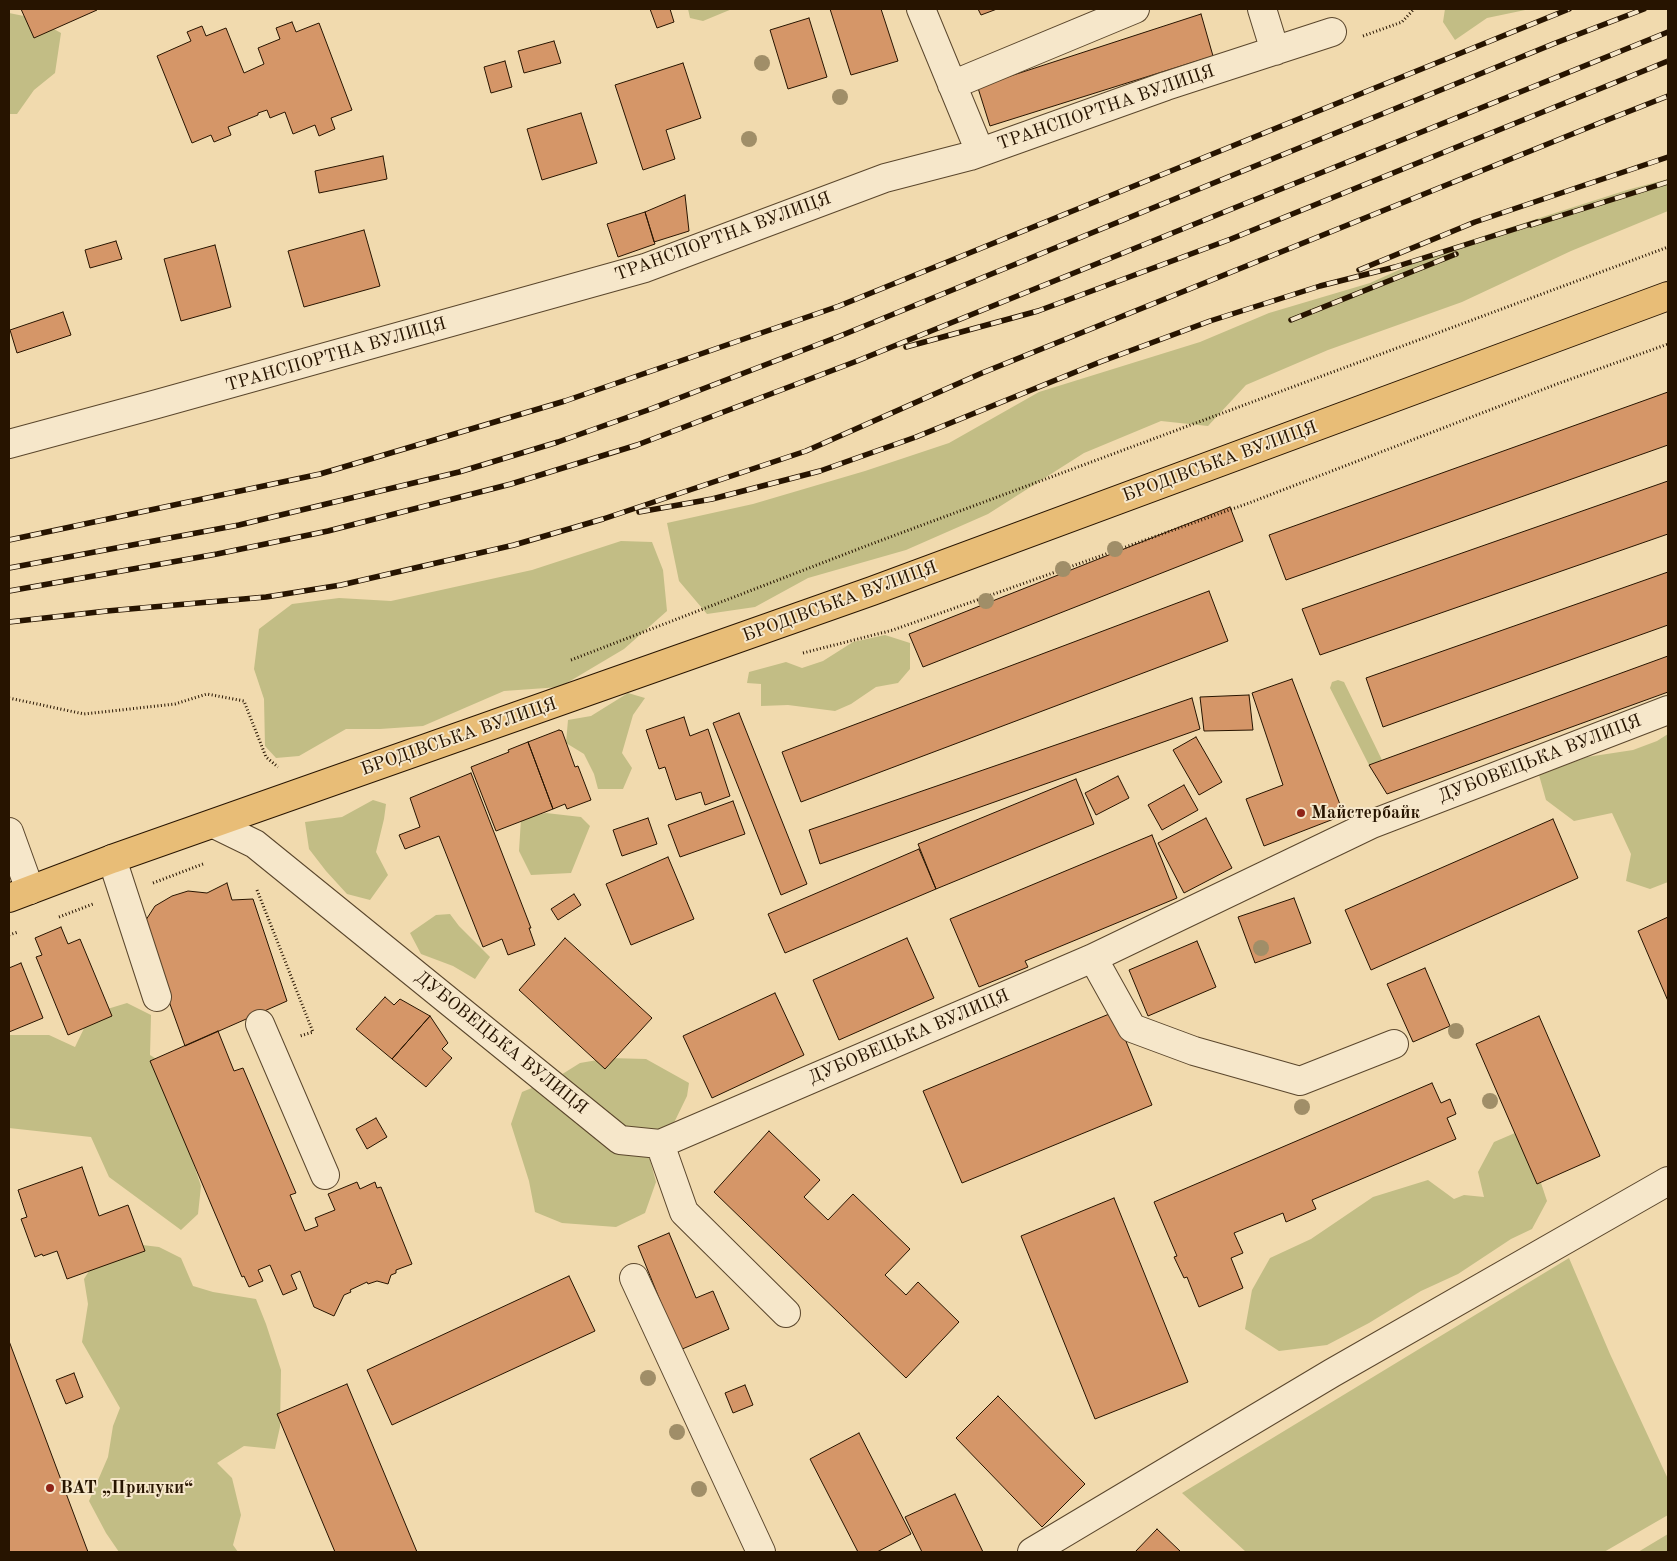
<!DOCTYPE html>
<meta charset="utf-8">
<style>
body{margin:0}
#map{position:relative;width:1677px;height:1561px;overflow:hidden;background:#f1daae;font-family:"Old Standard TT",serif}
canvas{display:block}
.frame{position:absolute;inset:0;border:10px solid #271400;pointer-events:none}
</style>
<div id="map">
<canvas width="1677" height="1561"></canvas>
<div class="frame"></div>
</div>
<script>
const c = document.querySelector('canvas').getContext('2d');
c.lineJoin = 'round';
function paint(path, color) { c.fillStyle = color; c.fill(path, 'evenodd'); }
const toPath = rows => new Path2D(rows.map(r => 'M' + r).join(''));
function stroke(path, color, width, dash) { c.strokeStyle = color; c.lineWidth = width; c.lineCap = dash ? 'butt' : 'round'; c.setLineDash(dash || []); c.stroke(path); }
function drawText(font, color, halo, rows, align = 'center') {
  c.font = font + ' "Old Standard TT",serif'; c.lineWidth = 4; c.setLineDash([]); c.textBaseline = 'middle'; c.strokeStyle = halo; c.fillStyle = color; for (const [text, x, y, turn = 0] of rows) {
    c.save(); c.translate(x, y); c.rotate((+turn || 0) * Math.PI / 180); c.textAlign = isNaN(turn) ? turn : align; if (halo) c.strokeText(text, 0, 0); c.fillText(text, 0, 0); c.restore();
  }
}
paint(toPath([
 [688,9,732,9,703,21,690,18],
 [1445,9,1530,9,1487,18,1455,40,1443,22],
 [9,13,34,18,61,33,55,73,34,90,17,114,9,114],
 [1668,179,1668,211,1571,251,1462,302,1328,350,1246,385,1208,426,1161,421,1084,453,988,514,906,550,808,578,755,607,707,614,679,581,667,523,753,504,865,471,949,443,1039,392,1200,342,1269,313,1370,283,1452,246,1627,190],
 [621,541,652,542,663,570,667,611,624,649,560,687,504,691,423,726,380,729,346,729,299,756,276,758,265,746,264,699,254,669,259,629,292,604,339,598,391,601,532,570],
 [885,635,910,643,910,669,898,683,876,687,851,704,835,711,788,705,761,706,761,684,747,683,749,672,786,662,802,668,823,661,853,642],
 [1338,680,1344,682,1382,760,1369,765,1330,688,1332,682],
 [628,693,645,698,633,715,622,753,632,768,623,789,598,789,594,774,584,754,566,743,568,720,591,716],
 [1668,734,1668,882,1650,889,1626,881,1631,854,1612,813,1574,821,1546,800,1539,775,1587,757,1633,750,1657,741],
 [373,800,386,804,384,819,376,852,388,875,370,900,347,894,326,871,309,849,305,822,342,817],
 [546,813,581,817,590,826,571,873,531,875,519,851,521,819],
 [450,914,459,926,490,957,475,979,453,966,421,954,410,933,436,915],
 [127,1003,151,1015,150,1055,172,1069,188,1147,201,1186,198,1214,181,1230,109,1177,91,1137,9,1128,9,1035,49,1035,75,1047,91,1014],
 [609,1058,646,1059,689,1083,687,1096,671,1129,642,1130,656,1182,645,1213,616,1227,562,1223,535,1212,529,1181,511,1124,522,1092,556,1078,580,1063],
 [1515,1133,1532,1156,1547,1201,1532,1229,1511,1239,1458,1274,1421,1291,1369,1323,1327,1345,1279,1351,1245,1329,1252,1290,1270,1258,1311,1239,1373,1197,1428,1180,1454,1199,1464,1195,1484,1197,1478,1172,1494,1142],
 [134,1244,159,1247,181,1258,193,1286,213,1292,256,1299,266,1324,281,1370,280,1427,275,1449,244,1446,217,1463,232,1478,241,1515,233,1545,238,1552,119,1552,106,1533,89,1501,108,1457,113,1426,120,1408,82,1342,88,1304,84,1279,99,1255],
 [1569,1258,1610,1354,1668,1479,1668,1515,1604,1552,1246,1552,1182,1493],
 [1668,1534,1668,1552,1638,1552]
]), '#c2bd85');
const building = toPath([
 [21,9,96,9,97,10,34,38,21,9],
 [650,9,670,9,674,22,657,28,650,9],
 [830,9,881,9,898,61,851,75,830,9],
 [978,9,997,9,981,15,978,9],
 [1201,14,1213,56,990,126,978,88,995,81,1201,14],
 [809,18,827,77,788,89,770,30,809,18],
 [292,22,296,32,319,23,352,110,331,118,335,129,319,136,315,125,293,134,285,112,270,118,267,110,258,113,258,115,228,127,231,135,214,142,211,135,192,143,157,56,191,41,187,32,202,26,206,36,226,28,244,73,264,64,258,48,280,39,276,28,292,22],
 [554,41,561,63,524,73,518,51,554,41],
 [505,61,512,87,491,93,484,67,505,61],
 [683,63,701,118,666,130,675,159,643,170,615,85,683,63],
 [581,113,597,163,542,180,527,129,581,113],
 [383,156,387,179,319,193,315,171,383,156],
 [685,195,689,231,654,242,645,212,685,195],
 [645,212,655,244,618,257,607,224,645,212],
 [364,230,380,286,304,307,288,251,364,230],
 [116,241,122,259,90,268,85,250,116,241],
 [215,245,231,307,181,321,164,259,215,245],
 [63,312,71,335,17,353,10,330,63,312],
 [1668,392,1668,445,1286,580,1269,535,1668,392],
 [1668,481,1668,534,1320,655,1302,609,1668,481],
 [1230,507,1243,541,923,667,909,634,1230,507],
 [1668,572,1668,625,1383,727,1366,678,1668,572],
 [1209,591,1228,641,801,802,782,752,1209,591],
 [1668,656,1668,692,1387,794,1369,765,1668,656],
 [1292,679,1344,815,1264,846,1246,799,1283,785,1252,693,1292,679],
 [1249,695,1253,730,1204,731,1200,697,1249,695],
 [1192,698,1200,729,820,864,809,830,1192,698],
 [739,713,807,884,781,895,713,723,739,713],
 [684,717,690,736,708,729,730,796,705,805,701,792,676,800,665,767,659,769,646,730,684,717],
 [559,730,562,731,575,767,578,766,591,800,567,809,565,804,553,809,528,742,559,730],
 [1196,737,1222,782,1199,795,1173,750,1196,737],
 [528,742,553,809,496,831,471,767,509,752,508,750,528,742],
 [471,773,531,928,529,928,535,945,508,955,502,939,483,947,439,836,405,849,399,835,420,827,410,798,471,773],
 [1118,776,1129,798,1096,815,1085,793,1118,776],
 [1076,779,1094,824,936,889,918,844,1076,779],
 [1184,785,1198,810,1162,830,1148,805,1184,785],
 [733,801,745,834,680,857,668,825,733,801],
 [648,818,657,844,622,856,613,830,648,818],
 [1206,818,1232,868,1184,893,1158,843,1206,818],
 [1553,819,1578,878,1371,970,1345,910,1553,819],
 [1152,835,1177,898,1025,961,1028,967,979,987,950,919,1152,835],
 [919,849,936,889,785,953,768,914,919,849],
 [668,857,694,919,631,945,606,884,668,857],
 [227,883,232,900,253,899,287,1001,185,1046,142,926,155,906,172,896,188,891,207,893,227,883],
 [574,894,581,905,558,920,551,909,574,894],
 [1294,898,1311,943,1255,963,1238,917,1294,898],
 [1668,917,1668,1001,1638,931,1668,917],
 [61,927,68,944,80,939,112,1016,68,1035,36,957,42,955,35,938,61,927],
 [565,938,652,1018,605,1069,519,990,565,938],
 [907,938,934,998,839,1040,813,980,907,938],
 [1197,941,1216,987,1148,1016,1129,970,1197,941],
 [21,963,43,1018,9,1032,9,968,21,963],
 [1425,968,1450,1026,1413,1042,1387,984,1425,968],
 [775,993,804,1055,712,1098,683,1036,775,993],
 [385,997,394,1005,400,999,430,1016,392,1059,356,1029,385,997],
 [1114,1012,1152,1105,962,1183,923,1091,1114,1012],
 [430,1016,448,1043,442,1049,452,1058,426,1087,392,1059,430,1016],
 [1539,1016,1600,1156,1537,1184,1476,1044,1539,1016],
 [218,1031,234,1071,243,1068,296,1193,290,1195,305,1231,318,1226,315,1218,335,1210,328,1194,357,1182,360,1189,375,1182,377,1188,381,1187,412,1264,396,1270,396,1273,391,1275,388,1284,377,1281,368,1284,367,1282,350,1290,351,1292,344,1295,334,1316,314,1307,300,1271,291,1275,297,1289,283,1295,270,1265,258,1270,263,1281,249,1287,244,1276,242,1277,150,1061,218,1031],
 [1432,1083,1441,1103,1450,1099,1456,1114,1447,1118,1456,1139,1312,1200,1316,1209,1286,1222,1283,1213,1234,1233,1243,1253,1231,1258,1243,1288,1199,1307,1187,1277,1184,1278,1174,1257,1177,1256,1154,1202,1432,1083],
 [376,1118,387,1137,367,1149,356,1129,376,1118],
 [769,1131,820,1180,804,1197,828,1220,853,1194,910,1249,885,1275,906,1295,918,1282,959,1322,906,1378,714,1192,769,1131],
 [82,1167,99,1216,128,1205,145,1251,67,1279,57,1251,43,1256,42,1254,35,1257,21,1219,27,1217,18,1190,82,1167],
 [1114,1198,1188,1382,1095,1419,1021,1236,1114,1198],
 [669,1233,696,1298,713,1291,729,1329,680,1350,638,1246,669,1233],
 [569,1276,595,1331,392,1425,367,1370,569,1276],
 [9,1341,88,1552,9,1552,9,1341],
 [74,1373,83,1397,66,1404,56,1380,74,1373],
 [347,1384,417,1552,335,1552,277,1414,347,1384],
 [745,1385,753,1405,733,1413,725,1393,745,1385],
 [998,1396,1085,1484,1042,1527,956,1438,998,1396],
 [859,1433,911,1534,877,1552,858,1552,810,1459,859,1433],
 [955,1494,983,1552,922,1552,905,1517,955,1494],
 [1157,1529,1181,1552,1135,1552,1157,1529]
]);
paint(building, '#d59668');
stroke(building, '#271400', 1);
const minor = toPath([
 [921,9,980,152],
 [1262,9,1275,51],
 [952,85,1135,9],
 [9,444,157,404,645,268,885,178,970,156,1166,86,1332,32],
 [214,824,255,844,620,1140,660,1144,1093,958,1372,824,1668,710],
 [9,832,30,890],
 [112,859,157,997],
 [1093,958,1132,1028,1194,1051,1300,1081,1394,1044],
 [260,1024,325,1175],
 [660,1144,684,1212,786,1313],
 [634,1278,761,1552],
 [1032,1552,1332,1373,1668,1181]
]);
const major = toPath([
 [9,898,112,859,872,591,1668,296]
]);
stroke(minor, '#5a462c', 30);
stroke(major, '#271400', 30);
stroke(toPath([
 [1363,36,1402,22,1414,9],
 [803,653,893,630,1249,503,1557,384,1668,344],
 [571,660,866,546,1668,247],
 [9,698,84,714,175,704,207,694,244,701,266,757,278,767],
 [153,883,203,864],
 [257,890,313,1032,300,1036],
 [59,917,93,904],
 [9,935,18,932]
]), '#271400', 3, [1, 2.5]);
stroke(minor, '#f6e7ca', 28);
stroke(major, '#e8bd77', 28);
const rail = toPath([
 [1531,225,1668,182],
 [1359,270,1475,222,1668,157],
 [1291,320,1456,254],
 [906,347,1038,311,1231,239,1668,61],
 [639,512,712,499,820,471,916,437,1100,362,1210,321,1320,286,1395,267,1537,222],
 [9,540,320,474,565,401,839,306,1569,9],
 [9,568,239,525,459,472,558,442,648,410,840,336,1553,44,1644,9],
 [9,591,217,554,328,531,511,484,637,445,857,361,1668,32],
 [9,622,107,611,266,597,341,585,514,545,603,519,806,451,982,373,1602,122,1668,96]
]);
stroke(rail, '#271400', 5.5);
stroke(rail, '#f6e7ca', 4, [11]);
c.fillStyle = '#a08e68';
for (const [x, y] of [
 [762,63],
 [840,97],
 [749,139],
 [1115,549],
 [1063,569],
 [986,601],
 [1261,948],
 [1456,1031],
 [1490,1101],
 [1302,1107],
 [648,1378],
 [677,1432],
 [699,1489]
]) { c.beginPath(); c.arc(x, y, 8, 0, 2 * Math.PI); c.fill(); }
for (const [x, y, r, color] of [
 [1301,813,5,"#8f2418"],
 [50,1488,5,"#8f2418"]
]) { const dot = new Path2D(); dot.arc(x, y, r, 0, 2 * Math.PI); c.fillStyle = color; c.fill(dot); stroke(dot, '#f6e7ca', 2); }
drawText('18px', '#271400', '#f6e7ca', [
 ["ТРАНСПОРТНА ВУЛИЦЯ",1106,108,-19],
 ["ТРАНСПОРТНА ВУЛИЦЯ",723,237,-20],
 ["ТРАНСПОРТНА ВУЛИЦЯ",336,355,-16],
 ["БРОДІВСЬКА ВУЛИЦЯ",1220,462,-20],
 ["БРОДІВСЬКА ВУЛИЦЯ",840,602,-20],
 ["БРОДІВСЬКА ВУЛИЦЯ",459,737,-19],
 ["ДУБОВЕЦЬКА ВУЛИЦЯ",1540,759,-21],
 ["ДУБОВЕЦЬКА ВУЛИЦЯ",909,1037,-23],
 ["ДУБОВЕЦЬКА ВУЛИЦЯ",501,1043,39]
]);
drawText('bold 18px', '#271400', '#f6e7ca', [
 ["Майстербайк",1311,813],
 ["ВАТ „Прилуки“",60,1488]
], 'left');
</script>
